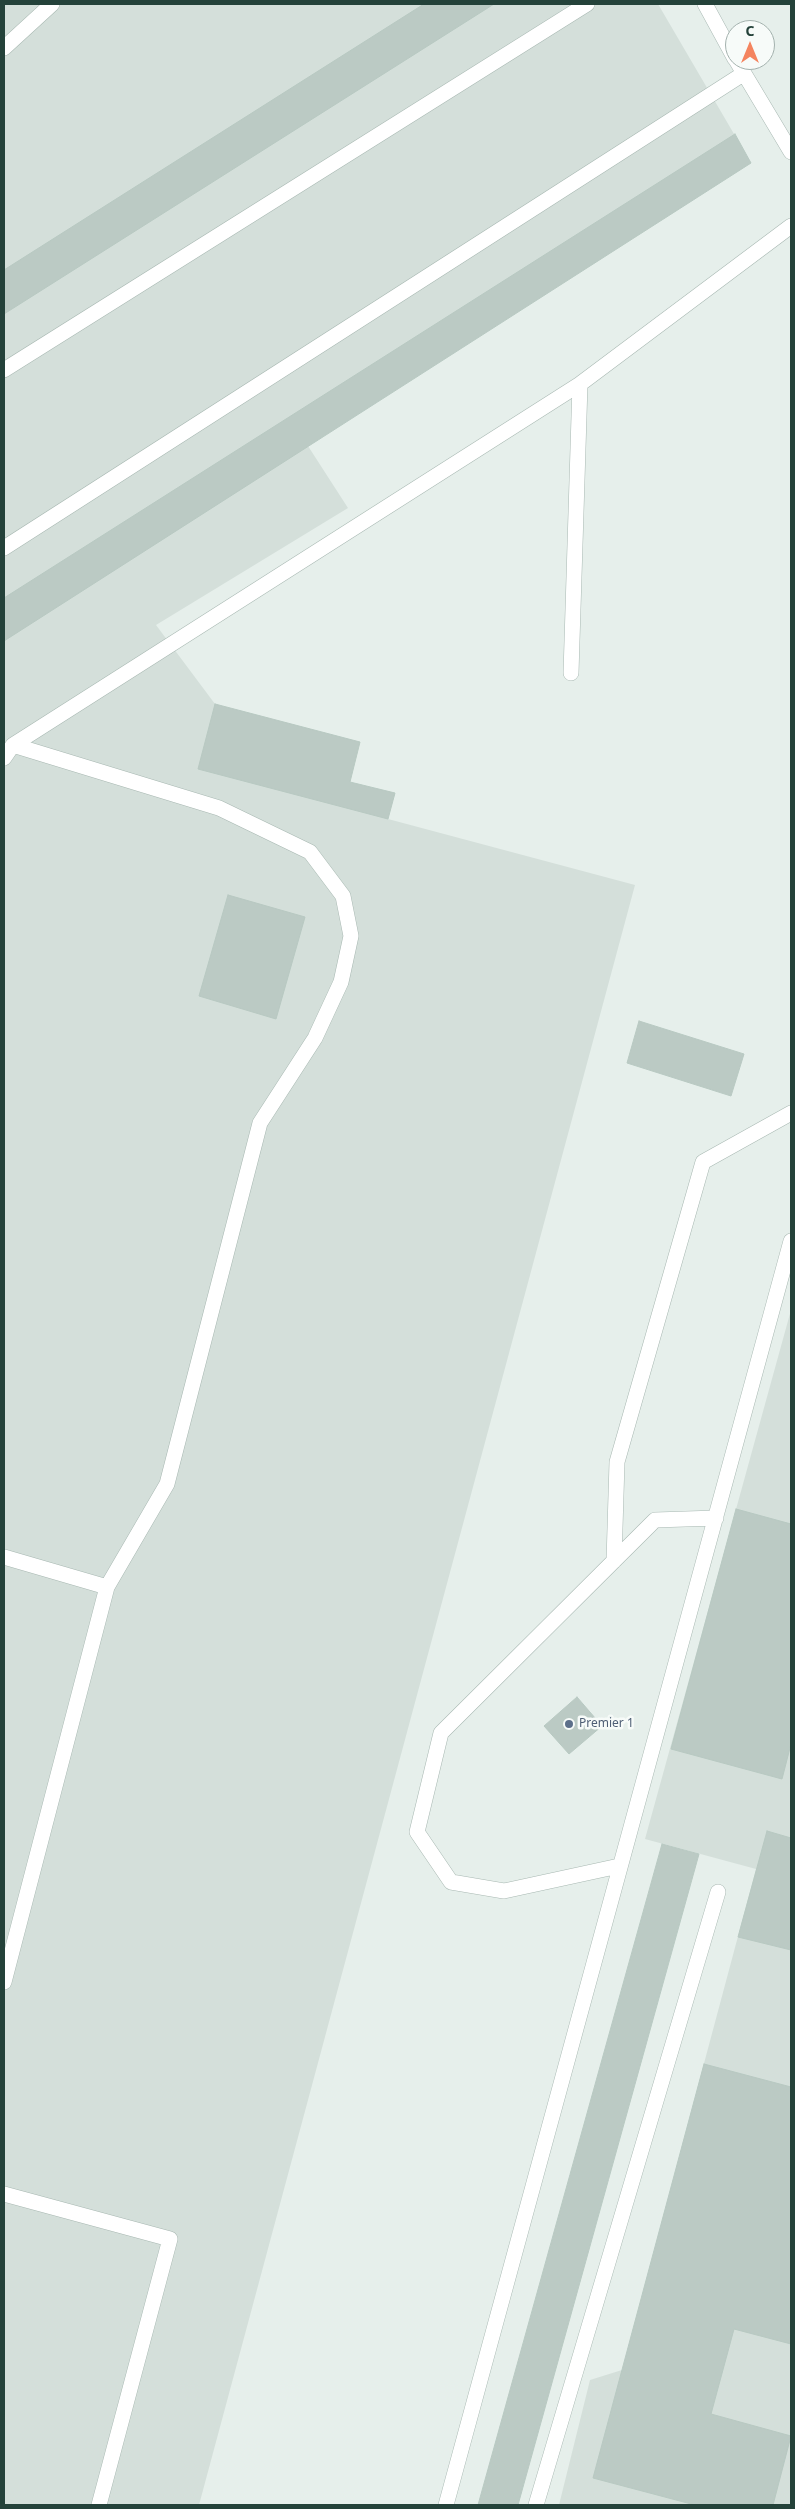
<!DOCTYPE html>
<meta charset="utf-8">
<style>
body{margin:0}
#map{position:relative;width:795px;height:2509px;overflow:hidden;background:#e6efeb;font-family:"Noto Sans",sans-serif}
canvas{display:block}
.frame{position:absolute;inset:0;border:5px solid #24423a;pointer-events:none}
.north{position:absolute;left:725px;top:20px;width:50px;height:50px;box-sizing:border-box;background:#f7fbf9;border:1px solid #a3b1ad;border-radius:50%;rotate:0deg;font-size:14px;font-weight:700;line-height:20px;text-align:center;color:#24423a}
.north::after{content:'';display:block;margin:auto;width:18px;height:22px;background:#f4845f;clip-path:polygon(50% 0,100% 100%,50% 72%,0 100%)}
</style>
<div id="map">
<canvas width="795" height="2509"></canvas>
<div class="frame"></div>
<div class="north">С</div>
</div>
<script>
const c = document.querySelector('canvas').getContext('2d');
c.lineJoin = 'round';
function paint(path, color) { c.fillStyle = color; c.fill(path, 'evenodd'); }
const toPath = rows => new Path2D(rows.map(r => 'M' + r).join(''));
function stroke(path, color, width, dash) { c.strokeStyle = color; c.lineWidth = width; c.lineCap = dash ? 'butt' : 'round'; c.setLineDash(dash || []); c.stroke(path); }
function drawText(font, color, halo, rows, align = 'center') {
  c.font = font + ' "Noto Sans",sans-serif'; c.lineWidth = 5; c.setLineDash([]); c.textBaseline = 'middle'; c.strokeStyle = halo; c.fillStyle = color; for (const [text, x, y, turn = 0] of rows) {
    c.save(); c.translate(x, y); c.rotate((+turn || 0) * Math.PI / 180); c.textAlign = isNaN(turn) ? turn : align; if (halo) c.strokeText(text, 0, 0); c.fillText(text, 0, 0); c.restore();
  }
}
paint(toPath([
 [4,4,658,4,751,163,308,446,348,508,156,625,215,704,360,742,350,782,395,793,388,819,635,885,199,2505,4,2505],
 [791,1310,791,2505,559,2505,590,2380,622,2370,756,1869,645,1839]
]), '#d4dfda');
const building = toPath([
 [424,4,494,4,4,314,4,270,424,4],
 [735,134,751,163,4,641,4,598,735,134],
 [215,704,360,742,350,782,395,793,388,819,198,769,215,704],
 [228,895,305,917,276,1019,199,996,228,895],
 [639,1021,744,1054,731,1096,627,1063,639,1021],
 [736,1509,791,1524,791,1744,782,1779,671,1749,736,1509],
 [577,1697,602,1726,569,1754,544,1726,577,1697],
 [767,1831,791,1838,791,1950,738,1937,767,1831],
 [662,1844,699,1854,518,2505,478,2505,662,1844],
 [704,2064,791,2087,791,2344,734,2329,711,2414,791,2436,773,2505,695,2505,593,2478,704,2064]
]);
paint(building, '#bbcac4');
stroke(building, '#b8c9c2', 1);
const minor = toPath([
 [705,4,735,59],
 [4,48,52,4],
 [736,60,791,152],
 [4,370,587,4],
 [4,548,743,74],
 [571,673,580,384,791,226],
 [13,745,219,808,310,852,343,896,351,936,341,982,315,1038,260,1123,167,1484,107,1587],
 [4,758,13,745,580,384],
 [4,1557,107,1587,4,1982],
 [614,1561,617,1462,703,1162,791,1113],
 [619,1866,504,1891,451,1882,417,1832,441,1733,655,1520,716,1518],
 [4,2194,170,2239,99,2505],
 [446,2505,791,1241],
 [536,2505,718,1892]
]);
stroke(minor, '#a8b8b2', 16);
stroke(minor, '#fff', 15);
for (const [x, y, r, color] of [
 [569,1724,5,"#5c6f8a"]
]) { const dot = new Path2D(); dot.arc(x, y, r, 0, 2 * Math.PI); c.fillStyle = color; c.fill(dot); stroke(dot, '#f7fbf9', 2); }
drawText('12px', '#4e5e75', '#f7fbf9', [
 ["Premier 1",579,1724]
], 'left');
</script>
